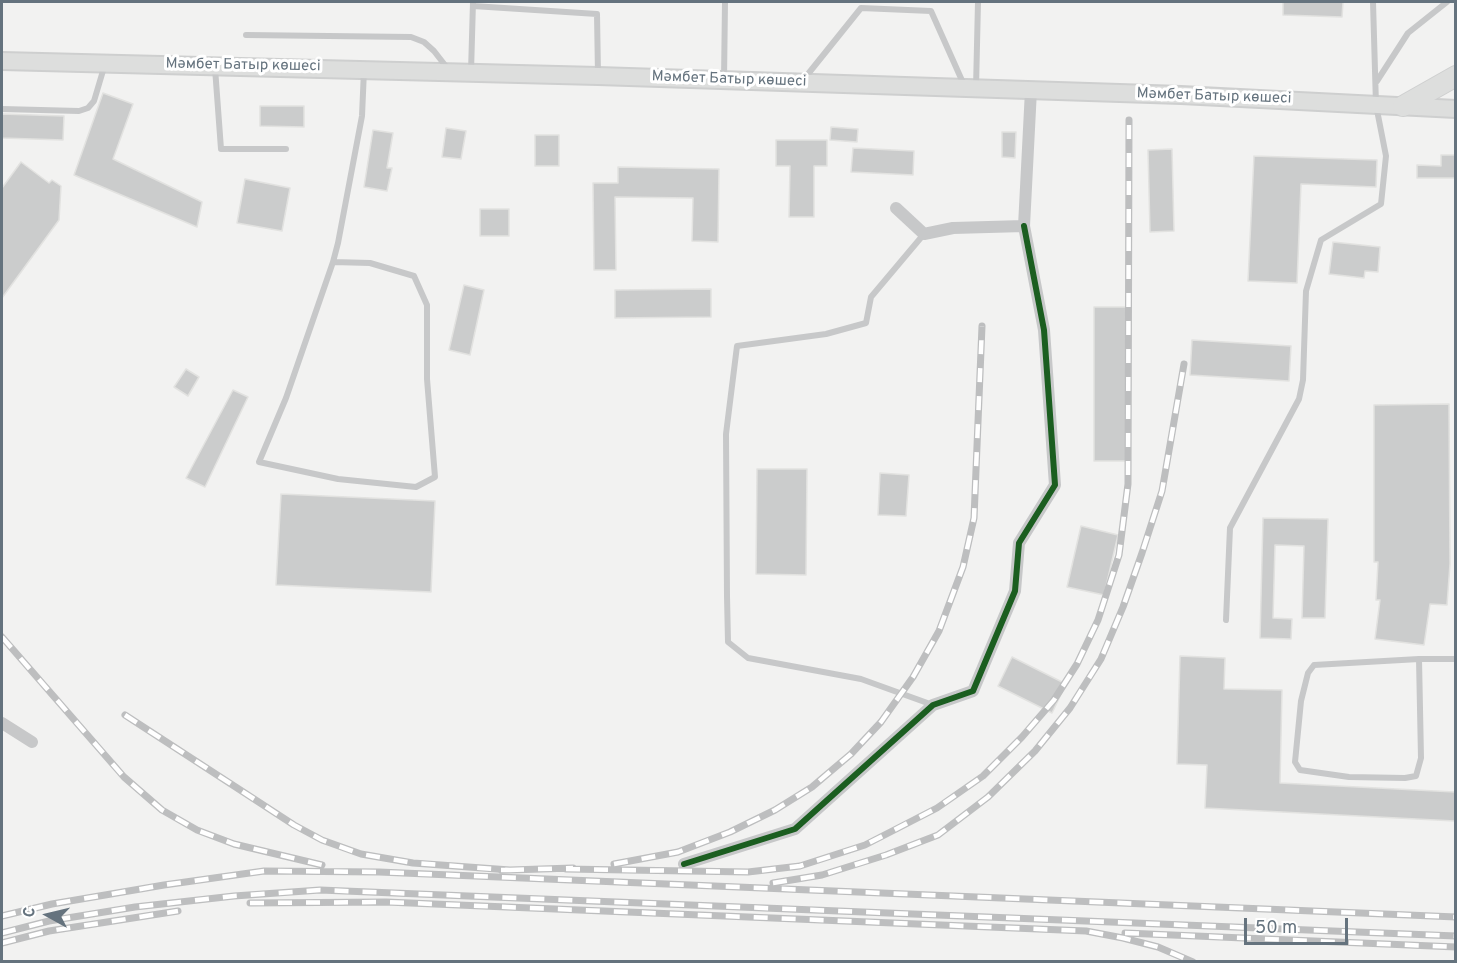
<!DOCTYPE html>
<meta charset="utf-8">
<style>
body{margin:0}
#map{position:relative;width:1457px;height:963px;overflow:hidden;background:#f2f2f1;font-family:Overpass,sans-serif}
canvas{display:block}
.frame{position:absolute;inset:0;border:3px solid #65737e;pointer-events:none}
.north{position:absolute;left:18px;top:885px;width:60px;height:60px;-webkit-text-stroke:4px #fff;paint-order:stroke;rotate:278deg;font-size:16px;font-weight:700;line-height:24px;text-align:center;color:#65737e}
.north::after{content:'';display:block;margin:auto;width:21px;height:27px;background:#65737e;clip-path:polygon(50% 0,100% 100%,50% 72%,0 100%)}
.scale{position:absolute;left:1244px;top:918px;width:104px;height:27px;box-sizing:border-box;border:3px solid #65737e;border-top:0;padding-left:8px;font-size:18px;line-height:21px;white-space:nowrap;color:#65737e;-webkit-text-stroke:4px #fff;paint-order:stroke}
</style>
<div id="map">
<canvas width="1457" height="963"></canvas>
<div class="frame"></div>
<div class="north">С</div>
<div class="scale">50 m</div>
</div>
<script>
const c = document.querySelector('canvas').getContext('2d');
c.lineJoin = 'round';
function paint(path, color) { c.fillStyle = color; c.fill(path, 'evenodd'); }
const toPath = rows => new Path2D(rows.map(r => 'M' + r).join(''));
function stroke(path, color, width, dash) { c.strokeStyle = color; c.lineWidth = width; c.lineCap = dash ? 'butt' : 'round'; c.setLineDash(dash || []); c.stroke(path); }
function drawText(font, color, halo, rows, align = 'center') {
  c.font = font + ' Overpass,sans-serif'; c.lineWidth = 6; c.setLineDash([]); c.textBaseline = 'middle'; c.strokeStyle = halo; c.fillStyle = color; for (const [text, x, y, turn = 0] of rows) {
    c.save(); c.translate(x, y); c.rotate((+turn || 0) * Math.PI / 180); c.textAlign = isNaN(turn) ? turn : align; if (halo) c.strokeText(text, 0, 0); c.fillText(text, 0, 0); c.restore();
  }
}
const building = toPath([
 [1283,2,1343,2,1342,17,1283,15,1283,2],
 [103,93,133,104,113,159,202,202,197,227,74,175,103,93],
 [260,106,304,106,304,127,260,126,260,106],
 [2,114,64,116,63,140,2,138,2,114],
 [831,127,858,129,857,142,830,140,831,127],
 [446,128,466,131,461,159,442,157,446,128],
 [373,130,393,133,387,168,392,168,387,191,364,187,373,130],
 [1002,132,1016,132,1015,158,1002,157,1002,132],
 [535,135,559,135,559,166,535,166,535,135],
 [776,140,827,140,827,166,814,166,814,217,789,217,790,166,776,166,776,140],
 [853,148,914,151,913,175,851,172,853,148],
 [1172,149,1174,231,1150,232,1148,150,1172,149],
 [1441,155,1455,155,1455,178,1417,178,1417,165,1441,166,1441,155],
 [1254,156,1377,160,1376,187,1301,184,1297,283,1248,281,1254,156],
 [21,162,49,183,52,180,61,186,59,220,2,298,2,188,21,162],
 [618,167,719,169,718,242,692,241,693,198,615,197,616,270,594,270,593,183,618,183,618,167],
 [245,179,290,188,282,231,237,223,245,179],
 [480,209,509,209,509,236,480,236,480,209],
 [1333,242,1380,247,1378,272,1365,271,1364,278,1329,274,1333,242],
 [464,285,484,290,470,355,449,350,464,285],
 [711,289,711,317,615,318,615,290,711,289],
 [1094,307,1127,307,1126,461,1094,461,1094,307],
 [1192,340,1291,346,1289,381,1190,375,1192,340],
 [186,369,199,377,188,396,174,387,186,369],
 [233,390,248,397,205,487,186,478,233,390],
 [1449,404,1450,564,1447,605,1430,604,1424,645,1375,639,1380,600,1376,600,1378,562,1374,562,1374,405,1449,404],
 [757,469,807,469,806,575,756,574,757,469],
 [880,473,909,475,906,516,878,515,880,473],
 [281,494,435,501,431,592,276,585,281,494],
 [1263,518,1328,519,1325,618,1302,618,1304,546,1275,545,1273,618,1292,619,1291,639,1260,638,1263,518],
 [1081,526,1118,535,1104,595,1067,587,1081,526],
 [1180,656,1225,658,1224,689,1282,690,1280,783,1455,792,1455,821,1205,808,1207,765,1177,764,1180,656],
 [1012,657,1066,684,1052,713,998,686,1012,657]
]);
paint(building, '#cbcccc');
stroke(building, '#e2e2e0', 1.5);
const secondary = toPath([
 [2,61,598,76,1181,95,1456,109]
]);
const primary = toPath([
 [1403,106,1456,76]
]);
stroke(secondary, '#cecfcf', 20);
stroke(primary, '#cecfcf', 22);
stroke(toPath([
 [473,6,597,14,598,75],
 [246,35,411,37,424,42,434,51,448,69],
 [215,68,221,149,286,149],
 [471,72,473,2],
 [804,79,861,8,931,11,964,85],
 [724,80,725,2],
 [1377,81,1408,33,1447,2],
 [976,88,978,2],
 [2,109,79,111,88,108,94,101,105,64],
 [924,234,871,297,866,323,826,334,737,346,726,434,727,596,728,642,748,658,861,679,933,705],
 [333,262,370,263,414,276,427,305,427,379,435,477,416,487,338,479,259,462,286,398,333,262],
 [333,262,338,243,362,116,364,70],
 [1226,620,1230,528,1299,399,1303,380,1306,291,1321,240,1381,204,1386,156,1376,105,1373,2],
 [1419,659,1421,758,1416,776,1405,778,1349,777,1300,770,1295,762,1301,701,1308,673,1314,665,1419,659,1456,659]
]), '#c7c8c9', 6);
stroke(toPath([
 [896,208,924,234,953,228,1024,226,1031,90],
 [2,723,32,742],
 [684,864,795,829,933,705,973,691,1015,591,1019,543,1055,485,1044,330,1024,226]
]), '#c7c8c9', 12);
stroke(secondary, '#dddedd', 16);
stroke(primary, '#dddedd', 20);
const rail = toPath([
 [2,637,124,777,162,810,197,830,234,844,322,865],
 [125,715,294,825,322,840,361,854,413,863,510,870,501,870],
 [614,864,678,852,730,832,775,810,812,787,851,754,881,722,913,677,939,631,963,567,974,518,982,326],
 [566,869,748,872,800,866,865,845,937,808,983,776,1022,737,1054,700,1077,664,1098,620,1119,555,1128,484,1129,120],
 [510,870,573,868],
 [773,883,822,875,886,855,938,835,988,797,1035,751,1070,708,1101,659,1123,607,1142,553,1162,491,1184,364],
 [250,903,386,902,1086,931,1123,938,1158,947,1193,962],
 [2,916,52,904,164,885,264,871,379,872,1456,917],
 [2,933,49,921,135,907,234,896,320,890,1456,936],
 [1125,933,1456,947],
 [2,943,49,931,178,911]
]);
stroke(rail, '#bdbebf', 7);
stroke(rail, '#fff', 4.5, [14]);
stroke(toPath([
 [684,864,795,829,933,705,973,691,1015,591,1019,543,1055,485,1044,330,1024,226]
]), '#1b5e20', 6);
drawText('15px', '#65737e', '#fff', [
 ["Мәмбет Батыр көшесі",243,66,1],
 ["Мәмбет Батыр көшесі",729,80,2],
 ["Мәмбет Батыр көшесі",1214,97,2]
]);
</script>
